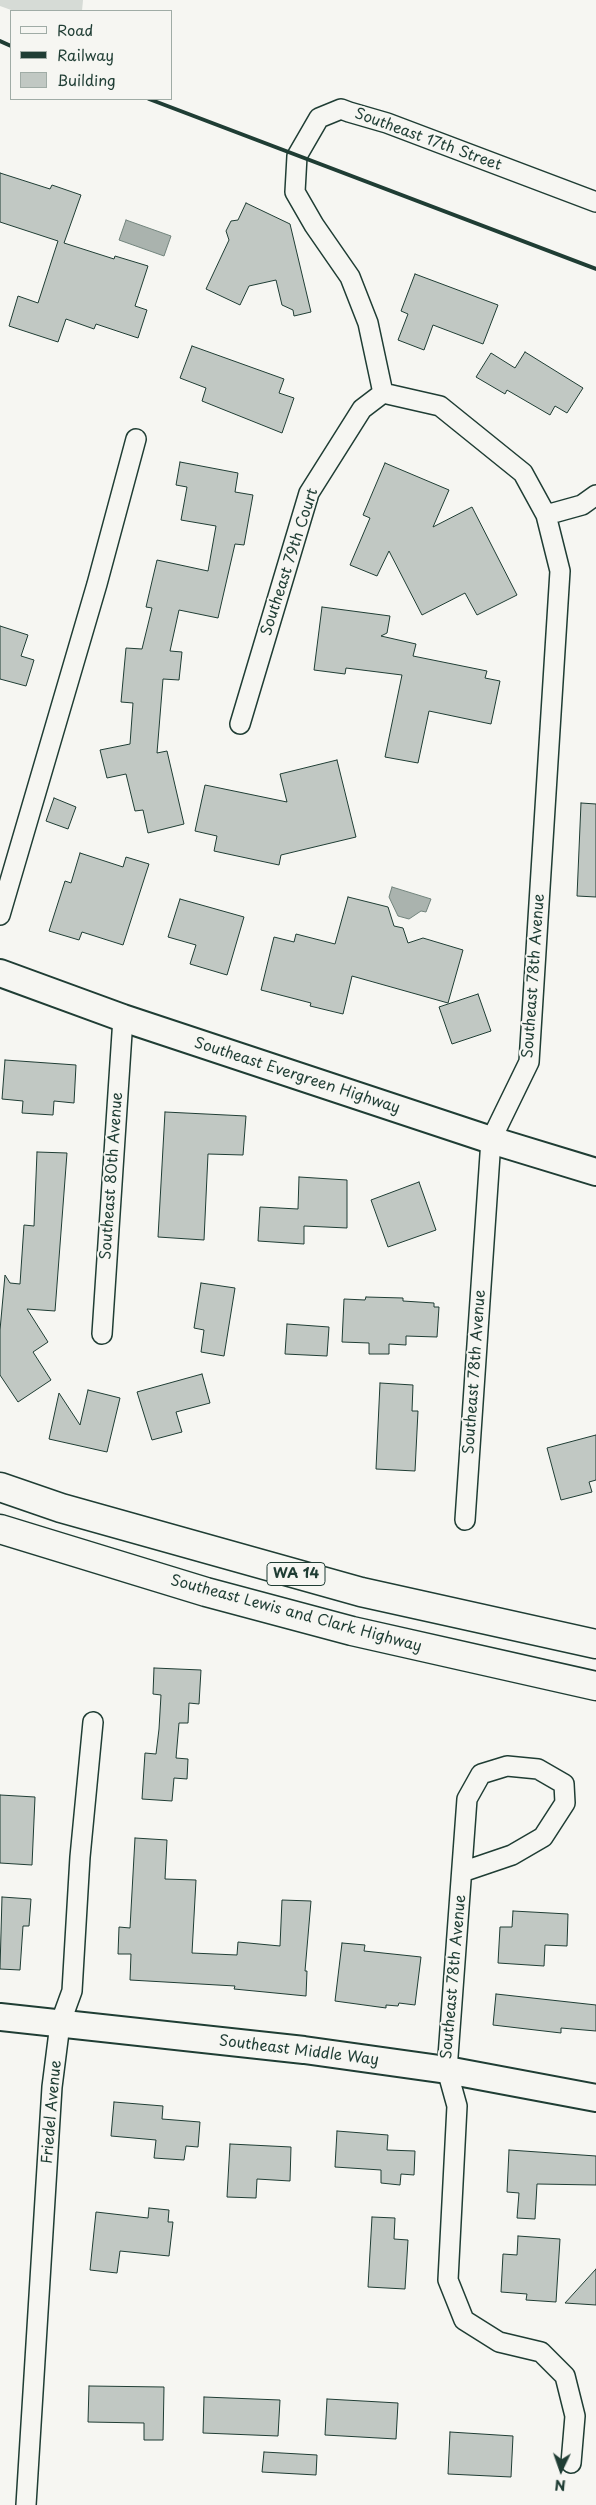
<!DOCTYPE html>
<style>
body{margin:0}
#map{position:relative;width:596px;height:2505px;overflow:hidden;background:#f6f6f2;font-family:"Playpen Sans",sans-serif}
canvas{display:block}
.legend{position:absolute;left:10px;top:10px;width:162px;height:90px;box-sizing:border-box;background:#f6f6f2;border:1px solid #a0aca6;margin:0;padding:6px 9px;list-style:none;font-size:15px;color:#1f3d34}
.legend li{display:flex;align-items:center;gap:10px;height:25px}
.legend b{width:25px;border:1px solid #a0aca6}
.north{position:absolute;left:536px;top:2445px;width:50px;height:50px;-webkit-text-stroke:4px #f6f6f2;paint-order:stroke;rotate:183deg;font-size:14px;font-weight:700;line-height:20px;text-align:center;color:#1f3d34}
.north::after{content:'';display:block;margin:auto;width:18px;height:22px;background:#1f3d34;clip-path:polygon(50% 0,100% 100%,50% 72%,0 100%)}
</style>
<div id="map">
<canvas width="596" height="2505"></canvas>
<ul class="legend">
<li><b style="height:6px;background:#f6f6f2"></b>Road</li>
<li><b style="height:6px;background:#1f3d34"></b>Railway</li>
<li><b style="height:14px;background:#c1c8c3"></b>Building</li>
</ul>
<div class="north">N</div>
</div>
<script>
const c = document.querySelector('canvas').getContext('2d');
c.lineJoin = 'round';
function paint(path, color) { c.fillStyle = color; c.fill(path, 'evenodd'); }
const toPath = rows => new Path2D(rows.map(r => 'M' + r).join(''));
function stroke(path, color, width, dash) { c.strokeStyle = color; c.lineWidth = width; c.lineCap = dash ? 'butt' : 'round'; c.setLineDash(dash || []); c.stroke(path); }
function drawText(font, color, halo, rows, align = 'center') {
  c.font = font + ' "Playpen Sans",sans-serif'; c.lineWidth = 4; c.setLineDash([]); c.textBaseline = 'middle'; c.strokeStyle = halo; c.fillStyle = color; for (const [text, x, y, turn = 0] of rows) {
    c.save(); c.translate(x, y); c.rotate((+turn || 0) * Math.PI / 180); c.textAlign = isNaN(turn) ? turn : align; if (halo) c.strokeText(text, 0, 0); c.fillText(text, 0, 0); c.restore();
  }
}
paint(toPath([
 [0,0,83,0,82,11,14,11,0,6]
]), '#d6dbd6');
const water = toPath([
 [126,220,171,236,164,256,119,240,126,220],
 [392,887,431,899,426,912,421,911,409,919,398,916,389,897,392,887]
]);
paint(water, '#aab3ae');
stroke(water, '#72847d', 1);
const building = toPath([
 [0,173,50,189,52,185,81,195,64,243,114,259,115,256,148,266,135,306,147,310,138,338,96,324,94,329,66,319,58,342,9,326,18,296,38,303,58,241,0,222,0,173],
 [246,203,290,224,311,312,294,316,293,310,282,305,276,280,249,286,240,305,206,289,229,240,226,231,231,221,238,220,246,203],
 [415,274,498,305,483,344,433,325,424,350,398,340,408,314,401,311,415,274],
 [192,346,284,379,279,393,294,398,282,433,202,401,206,388,180,378,192,346],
 [525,352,583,388,567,413,555,406,550,415,507,390,505,394,476,377,491,353,515,368,525,352],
 [180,462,238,473,235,492,253,495,244,545,235,544,218,618,179,610,170,651,182,652,179,680,163,679,157,753,167,751,184,824,148,833,143,810,135,811,126,774,107,778,100,750,130,744,133,703,121,702,126,648,142,649,152,608,146,607,157,560,208,571,216,526,181,520,187,487,176,485,180,462],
 [385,463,449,490,433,527,472,507,517,595,477,615,465,593,422,615,389,551,377,576,350,565,370,518,363,515,385,463],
 [322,607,390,616,387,633,381,636,416,644,413,656,487,671,485,678,500,681,491,724,429,711,418,763,385,757,402,675,346,668,345,674,314,670,322,607],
 [0,626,28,635,21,656,34,660,26,686,0,679,0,626],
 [337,760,356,837,281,855,279,865,214,851,217,836,195,831,205,785,287,802,280,774,337,760],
 [54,798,76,807,68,829,46,821,54,798],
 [581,803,596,804,596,897,577,896,581,803],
 [80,853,123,867,126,857,149,864,123,945,82,932,79,940,49,931,65,881,71,883,80,853],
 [348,897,388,907,394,926,403,928,408,943,423,938,463,950,448,1003,352,976,343,1014,310,1006,311,1003,261,990,274,937,294,942,296,934,335,944,348,897],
 [180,899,244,917,227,975,190,964,196,945,168,937,180,899],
 [478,994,491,1031,452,1044,439,1007,478,994],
 [5,1060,76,1065,74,1103,54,1101,53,1115,22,1113,23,1101,2,1099,5,1060],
 [165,1112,246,1116,243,1155,208,1154,204,1240,158,1237,165,1112],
 [37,1152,67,1153,55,1311,27,1309,48,1342,33,1352,51,1380,18,1402,0,1375,0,1330,5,1275,10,1283,20,1284,24,1225,34,1226,37,1152],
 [299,1177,347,1180,347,1228,304,1226,304,1244,258,1241,260,1207,298,1209,299,1177],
 [419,1182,436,1230,388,1247,371,1200,419,1182],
 [201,1283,235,1288,224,1356,201,1352,204,1330,194,1328,201,1283],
 [366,1297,403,1298,403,1301,434,1303,434,1307,439,1307,437,1337,406,1336,406,1345,389,1344,389,1354,369,1354,369,1343,342,1342,344,1299,365,1300,366,1297],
 [287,1324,329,1327,327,1356,285,1354,287,1324],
 [202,1374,210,1403,176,1412,182,1432,152,1440,137,1392,202,1374],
 [380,1383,413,1385,412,1411,418,1411,415,1471,376,1469,380,1383],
 [88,1390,120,1398,107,1452,49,1439,59,1393,80,1425,88,1390],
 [596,1435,596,1480,589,1482,592,1492,561,1500,547,1448,596,1435],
 [154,1668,201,1670,199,1704,189,1703,188,1723,179,1723,176,1758,188,1759,187,1779,174,1778,172,1801,142,1799,145,1753,156,1754,159,1729,161,1695,153,1694,154,1668],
 [0,1795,35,1797,32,1865,0,1863,0,1795],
 [135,1838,167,1840,165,1879,196,1880,192,1953,237,1955,238,1942,280,1946,282,1900,311,1901,305,1971,307,1971,306,1996,234,1989,235,1986,130,1980,131,1954,118,1954,119,1927,130,1928,135,1838],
 [2,1897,31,1899,29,1926,23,1926,20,1970,0,1969,2,1897],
 [513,1911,568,1914,567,1946,545,1945,544,1966,498,1963,500,1927,512,1927,513,1911],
 [342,1943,365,1945,364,1951,421,1957,415,2005,399,2003,398,2006,386,2005,386,2008,335,2001,342,1943],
 [496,1994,596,2005,596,2031,561,2028,561,2033,493,2025,496,1994],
 [114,2102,163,2106,162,2119,200,2122,198,2147,186,2146,184,2160,154,2158,156,2140,111,2136,114,2102],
 [337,2131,388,2135,387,2150,415,2151,414,2175,401,2174,400,2185,381,2183,381,2170,335,2167,337,2131],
 [230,2144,291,2147,290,2181,257,2179,256,2198,227,2197,230,2144],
 [509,2150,596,2156,596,2185,537,2184,535,2219,517,2218,519,2193,507,2192,509,2150],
 [149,2208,169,2210,168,2222,173,2222,169,2256,120,2251,117,2273,90,2270,96,2212,148,2218,149,2208],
 [372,2217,395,2218,394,2239,408,2240,405,2289,368,2287,372,2217],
 [518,2236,560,2239,556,2302,526,2300,527,2294,501,2292,503,2254,517,2255,518,2236],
 [596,2269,596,2305,565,2303,596,2269],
 [89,2386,164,2387,163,2440,144,2440,144,2423,88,2422,89,2386],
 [204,2397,280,2400,278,2436,203,2433,204,2397],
 [327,2399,398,2403,396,2439,325,2435,327,2399],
 [450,2432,513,2436,511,2477,448,2474,450,2432],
 [264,2452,317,2455,316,2475,262,2472,264,2452]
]);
paint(building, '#c1c8c3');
stroke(building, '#1f3d34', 1);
const street = toPath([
 [383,393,368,323,350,277,314,225,295,192,297,156,319,118,341,109,349,112,387,123,596,202],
 [546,515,582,505,596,495],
 [240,724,309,493,362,409,383,393,440,406,523,473,546,515,560,571,529,1062,491,1140,465,1520],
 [0,915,97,584,136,439],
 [102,1334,123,1018],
 [462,1872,512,1855,543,1837,565,1803,564,1784,538,1769,507,1766,481,1774,467,1799,447,2070,457,2106,448,2280,464,2320,499,2342,541,2352,565,2376,575,2416,571,2463],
 [26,2505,52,2087,60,2024,72,1991,80,1857,93,1722]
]);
const secondary = toPath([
 [0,973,123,1018,491,1140,596,1172],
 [0,2017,304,2050,447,2070,596,2098]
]);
const highway = toPath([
 [0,1487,61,1508,361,1592,596,1644],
 [0,1529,206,1592,352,1631,596,1686]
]);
stroke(street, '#1f3d34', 22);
stroke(secondary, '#1f3d34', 30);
stroke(highway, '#1f3d34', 31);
stroke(street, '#f6f6f2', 19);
stroke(secondary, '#f6f6f2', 26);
stroke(highway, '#f6f6f2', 28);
stroke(toPath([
 [0,41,11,46],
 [149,99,596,269]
]), '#1f3d34', 4);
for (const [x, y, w] of [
 [296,1574,58]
]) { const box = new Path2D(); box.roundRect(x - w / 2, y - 11.5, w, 23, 4); c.fillStyle = '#f6f6f2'; c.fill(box); stroke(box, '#1f3d34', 1); }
drawText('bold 14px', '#1f3d34', null, [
 ["WA 14",296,1574]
]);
drawText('15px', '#1f3d34', '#f6f6f2', [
 ["Southeast 17th Street",428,140,20],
 ["Southeast 79th Court",290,562,-72],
 ["Southeast 78th Avenue",534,976,-86],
 ["Southeast Evergreen Highway",297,1076,18],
 ["Southeast 80th Avenue",112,1176,-86],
 ["Southeast 78th Avenue",475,1372,-86],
 ["Southeast Lewis and Clark Highway",296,1614,15],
 ["Southeast 78th Avenue",454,1977,-85],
 ["Southeast Middle Way",299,2051,7],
 ["Friedel Avenue",52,2112,-85]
]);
</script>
